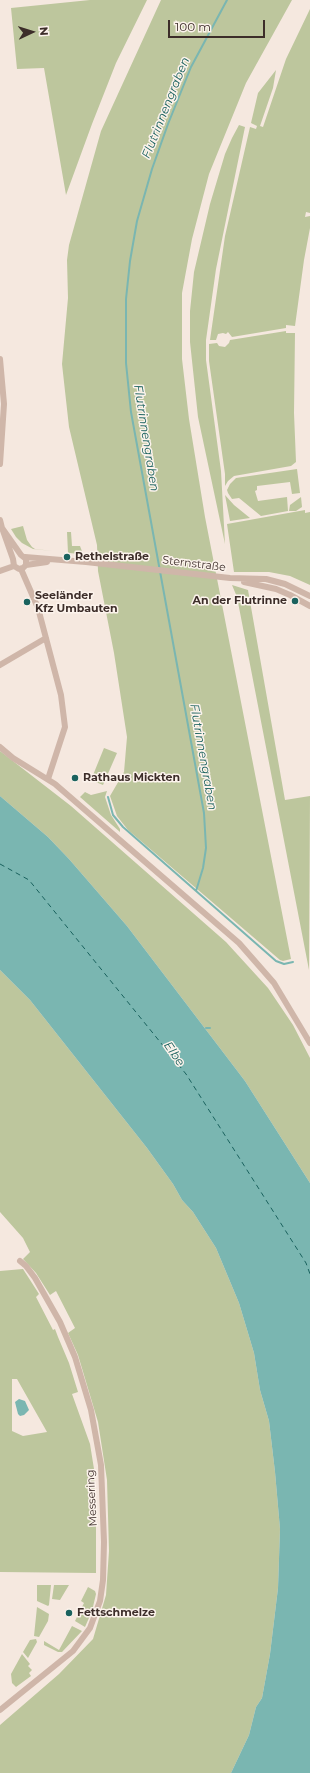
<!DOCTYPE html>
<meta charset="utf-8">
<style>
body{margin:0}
#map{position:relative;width:310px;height:1773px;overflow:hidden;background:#f5e8df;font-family:Montserrat,sans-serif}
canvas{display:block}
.north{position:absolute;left:12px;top:12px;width:40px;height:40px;-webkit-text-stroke:3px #fcf3ec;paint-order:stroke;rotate:86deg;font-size:11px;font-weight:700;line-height:16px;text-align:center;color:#3c2d29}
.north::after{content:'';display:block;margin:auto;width:14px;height:18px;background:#3c2d29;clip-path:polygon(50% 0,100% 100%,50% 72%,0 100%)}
.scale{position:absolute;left:168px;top:20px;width:97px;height:18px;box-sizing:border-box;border:2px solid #3c2d29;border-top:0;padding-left:5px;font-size:12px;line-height:14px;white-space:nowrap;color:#3c2d29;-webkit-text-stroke:3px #fcf3ec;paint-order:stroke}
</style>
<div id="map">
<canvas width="310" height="1773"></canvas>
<div class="north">N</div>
<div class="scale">100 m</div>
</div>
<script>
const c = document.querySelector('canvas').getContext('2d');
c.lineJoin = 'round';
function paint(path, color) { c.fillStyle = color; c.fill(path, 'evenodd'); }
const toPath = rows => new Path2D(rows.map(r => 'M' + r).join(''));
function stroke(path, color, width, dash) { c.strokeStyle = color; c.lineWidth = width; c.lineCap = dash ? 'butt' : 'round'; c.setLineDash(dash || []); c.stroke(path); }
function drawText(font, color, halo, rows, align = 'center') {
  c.font = font + ' Montserrat,sans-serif'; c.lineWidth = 3; c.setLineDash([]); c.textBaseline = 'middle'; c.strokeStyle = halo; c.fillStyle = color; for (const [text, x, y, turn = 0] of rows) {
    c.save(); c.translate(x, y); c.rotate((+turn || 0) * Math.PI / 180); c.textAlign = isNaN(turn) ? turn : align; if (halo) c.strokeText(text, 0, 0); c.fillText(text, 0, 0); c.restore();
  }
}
paint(toPath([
 [90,0,147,0,116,63,92,124,66,195,44,68,17,69,11,8],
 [161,0,292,0,246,83,209,174,192,239,182,293,182,359,189,419,205,517,291,959,283,961,280,960,128,830,117,816,110,796,124,772,127,737,114,653,98,571,97,545,69,427,62,364,68,298,67,260,69,245,101,131],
 [310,9,310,213,306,212,305,217,310,216,310,228,304,260,295,326,286,325,286,328,232,337,228,332,226,334,223,333,218,334,216,340,210,340,225,236,250,127,256,129,257,126,251,123,258,93,276,70,273,88,260,126,263,127,286,59],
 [239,125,245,127,216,269,206,340,206,360,221,471,225,544,198,417,190,342,190,311,194,272,210,204,225,154,232,138],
 [286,331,286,333,295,333,294,413,296,462,291,466,234,476,228,481,225,486,225,474,209,361,209,344,217,343,219,346,225,347,229,343,230,340],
 [297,469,300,493,292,494,290,482,257,486,257,490,255,491,258,501,287,497,288,511,261,516,239,498,232,499,228,493,227,490,230,484,236,478],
 [225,495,234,505,250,518,230,521],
 [301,497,302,507,296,511,289,511,290,505],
 [305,510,305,513,310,512,310,585,290,576,269,572,234,572,227,524],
 [23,526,27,540,32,547,35,549,53,551,33,549,22,543,16,537,11,529],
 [67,532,71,532,72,546,80,546,83,554,68,553],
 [232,585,248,590,285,800,310,796,309,970,237,597],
 [104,748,117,753,103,785,91,780],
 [0,751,71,806,226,942,268,988,293,1025,310,1058,310,1183,245,1081,127,926,69,859,48,837,0,796],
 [107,791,105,797,111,815,120,829,120,832,80,797,85,792,91,795],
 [0,970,30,1000,147,1148,173,1184,182,1200,193,1212,216,1248,239,1303,254,1353,260,1390,269,1421,275,1472,280,1529,278,1588,270,1654,262,1698,256,1707,249,1735,231,1773,0,1773,0,1725,59,1674,93,1639,106,1595,109,1551,107,1480,98,1422,78,1355,68,1333,75,1328,56,1291,50,1295,36,1273,23,1259,30,1252,23,1238,0,1212],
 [23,1269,39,1294,36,1297,53,1330,55,1329,58,1337,69,1363,78,1392,72,1394,90,1444,94,1469,96,1519,96,1573,0,1572,0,1271],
 [12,1379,17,1379,47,1432,23,1436,12,1431],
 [37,1585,51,1585,49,1605,48,1606,37,1601],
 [54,1585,69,1585,60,1600,52,1599],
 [88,1587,95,1591,96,1594,92,1611,85,1627,75,1621,84,1603,81,1601],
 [37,1607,49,1614,48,1621,39,1637,34,1636],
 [72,1626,82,1631,62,1652,58,1652,44,1645,44,1641,59,1650],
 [36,1639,37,1642,28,1658,23,1652,30,1640],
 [22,1654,30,1664,28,1666,32,1670,29,1673,31,1676,16,1687,12,1683,11,1674]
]), '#bdc69d');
paint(toPath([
 [0,796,48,837,69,859,127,926,245,1081,310,1183,310,1773,231,1773,249,1735,256,1707,262,1698,270,1654,278,1588,280,1529,275,1472,269,1421,260,1390,254,1353,239,1303,216,1248,193,1212,182,1200,173,1184,147,1148,30,1000,0,970],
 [19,1399,25,1401,29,1410,24,1415,20,1416,18,1414,15,1402]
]), '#7ab6b1');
stroke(toPath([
 [108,797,113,815,123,827,276,961,284,964,293,962],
 [196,891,203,868,206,848,204,813,131,412,126,363,126,299,130,261,137,221,152,169,168,124,191,67,227,0],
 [206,1028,210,1028]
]), '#7ab6b1', 2);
stroke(toPath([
 [0,864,29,880,186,1074,306,1263,310,1274]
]), '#1a625e', 1, [5, 4]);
stroke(toPath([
 [0,359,4,404,0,464],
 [0,520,2,528,13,559,14,566,19,569,23,568,26,565,26,559,21,555,2,528],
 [25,557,86,562,230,578,266,579,285,584,310,596],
 [26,565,47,562],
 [21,569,38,608,61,695,65,727,48,779],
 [0,571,14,566],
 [244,582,276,589,290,595,310,606],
 [0,665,46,638],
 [0,747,13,758,55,784,239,943,274,983,310,1043],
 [0,1710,73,1651,90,1628,100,1601,103,1580,104,1542,101,1465,91,1410,75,1357,60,1322,35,1278,26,1266,20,1261]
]), '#cfb6a9', 6);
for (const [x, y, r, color] of [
 [67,557,4,"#1a625e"],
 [295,601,4,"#1a625e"],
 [27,602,4,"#1a625e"],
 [75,778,4,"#1a625e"],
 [69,1613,4,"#1a625e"]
]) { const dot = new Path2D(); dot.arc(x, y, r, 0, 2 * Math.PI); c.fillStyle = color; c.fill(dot); stroke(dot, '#fcf3ec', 1.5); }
drawText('bold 11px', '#3c2d29', '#fcf3ec', [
 ["Rethelstraße",75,557],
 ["Seeländer",35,596],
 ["Kfz Umbauten",35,609],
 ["An der Flutrinne",287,601,"right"],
 ["Rathaus Mickten",83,778],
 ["Fettschmelze",77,1613]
], 'left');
drawText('11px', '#3c2d29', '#fcf3ec', [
 ["Sternstraße",194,564,7],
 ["Messering",92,1498,-93]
]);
drawText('italic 12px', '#1a625e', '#fcf3ec', [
 ["Flutrinnengraben",166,108,-68],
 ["Flutrinnengraben",146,438,81],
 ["Flutrinnengraben",203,757,80],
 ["Elbe",174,1054,56]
]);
</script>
